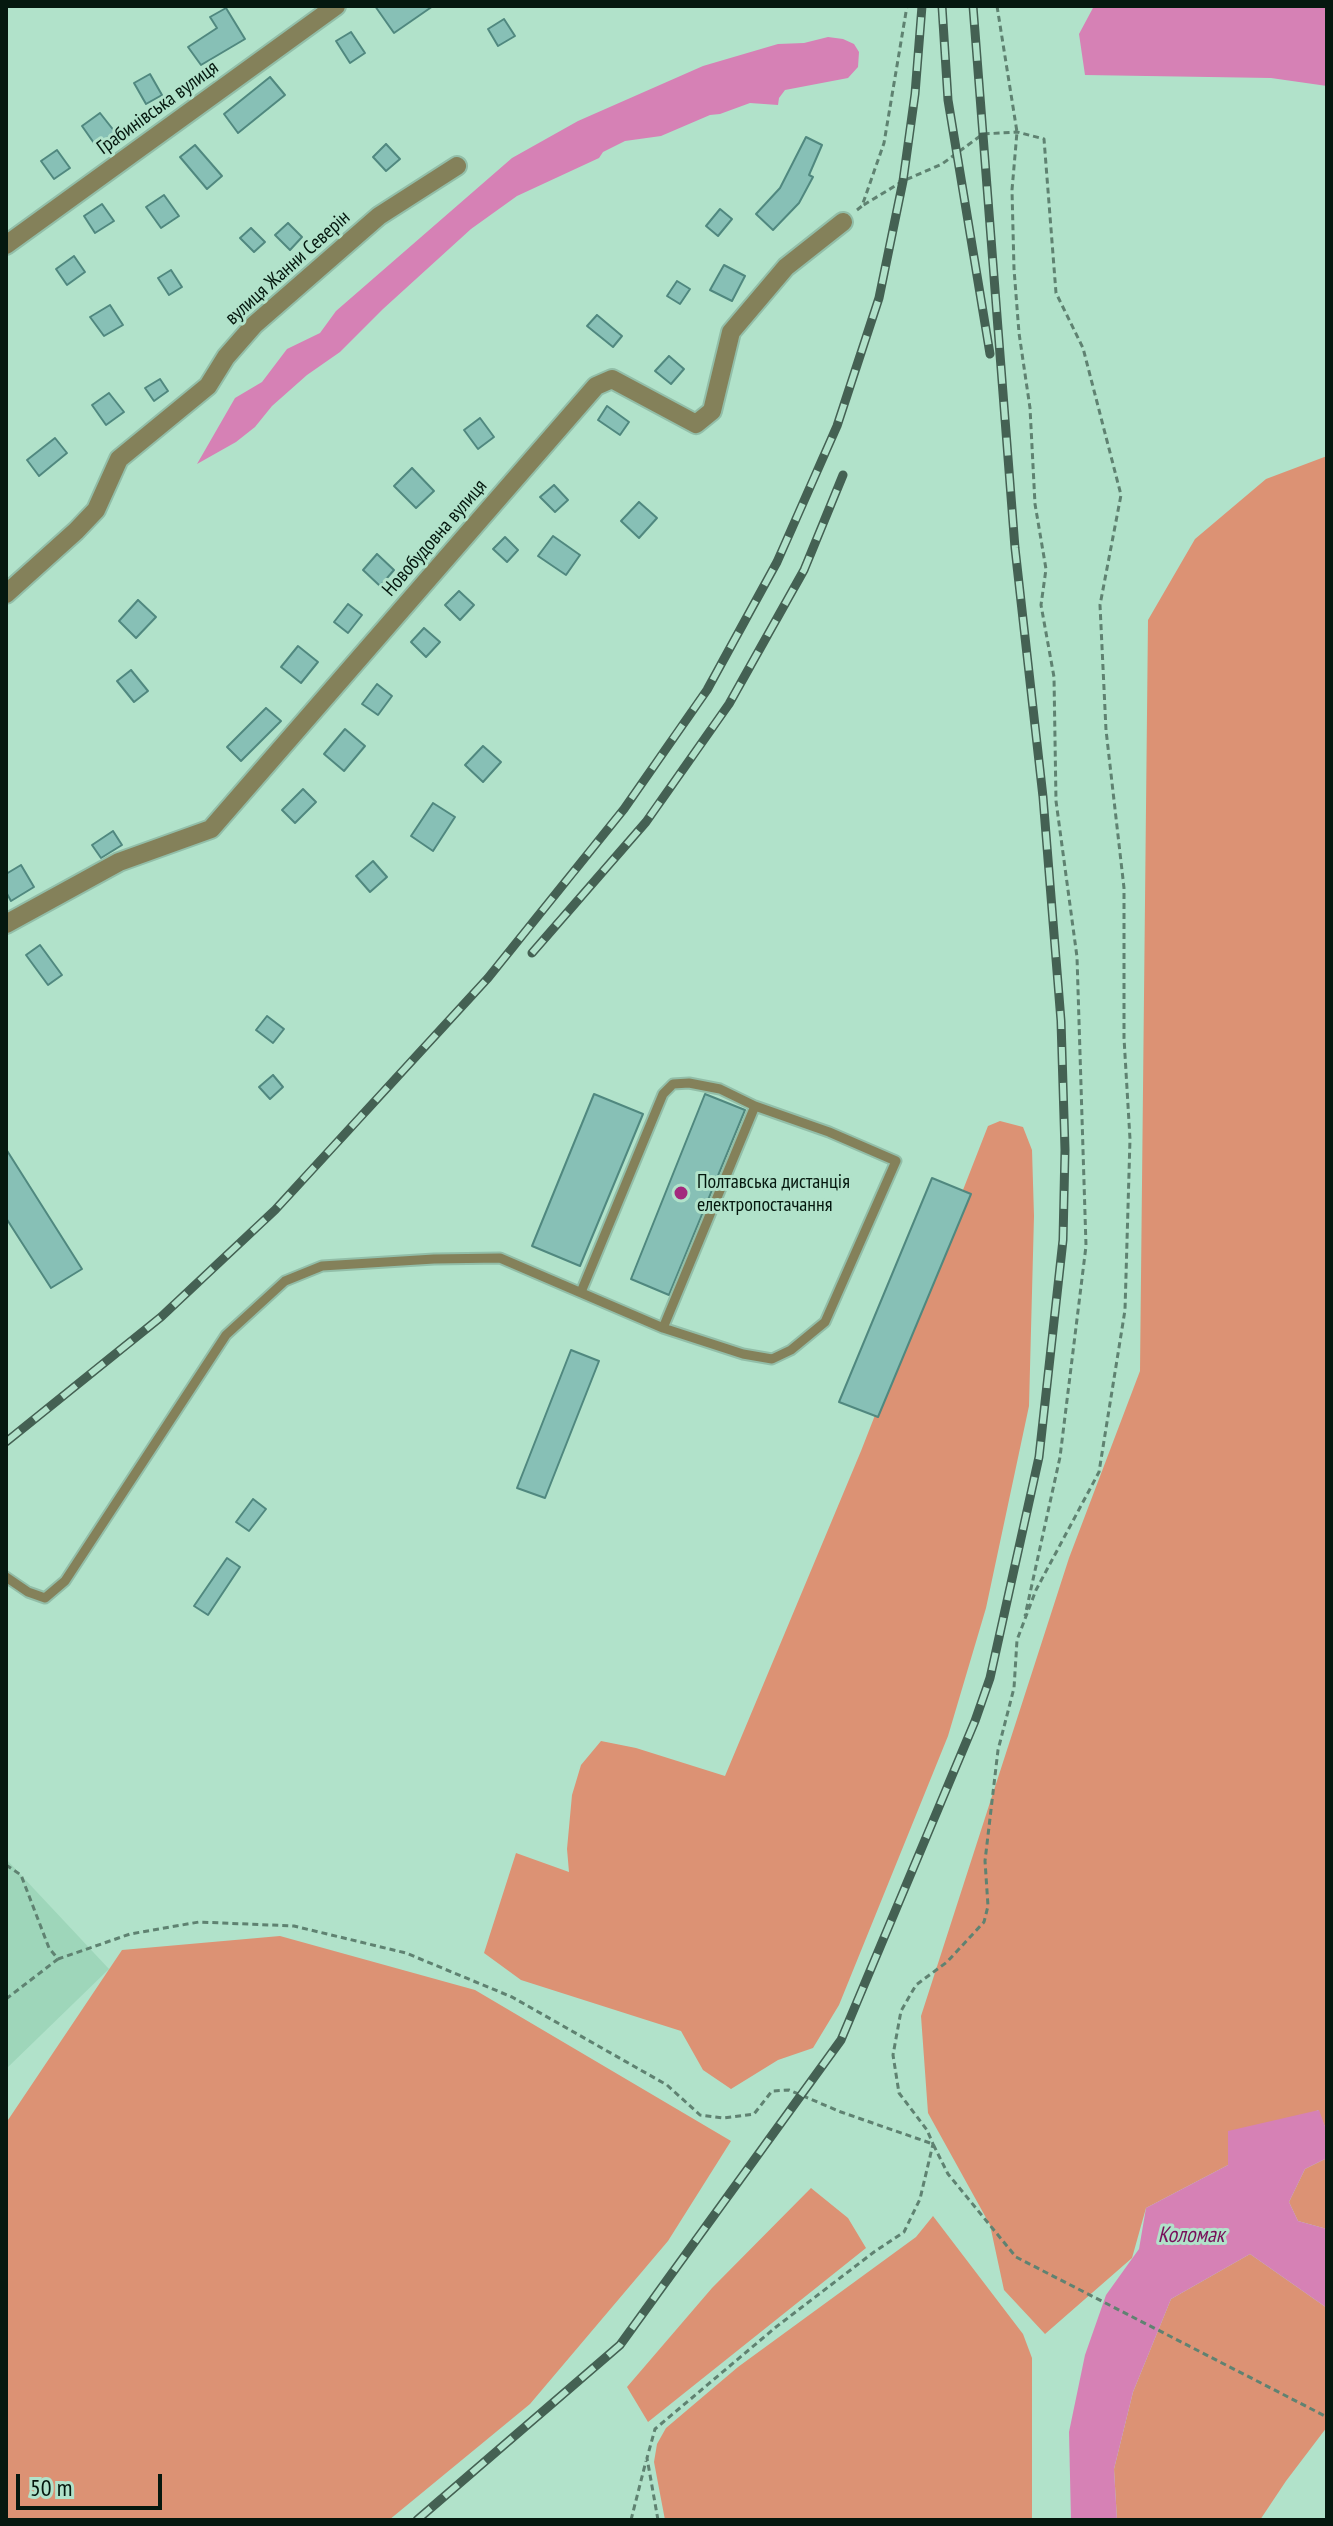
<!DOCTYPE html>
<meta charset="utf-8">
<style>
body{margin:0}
#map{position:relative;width:1333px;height:2526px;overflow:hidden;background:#b1e2ca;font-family:"PT Sans Narrow",sans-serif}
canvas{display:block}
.frame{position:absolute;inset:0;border:8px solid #05180f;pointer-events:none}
.scale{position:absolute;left:16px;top:2474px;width:146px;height:36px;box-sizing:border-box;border:4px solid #05180f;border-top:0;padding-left:10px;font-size:24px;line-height:28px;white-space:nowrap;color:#05180f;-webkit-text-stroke:6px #b1e2ca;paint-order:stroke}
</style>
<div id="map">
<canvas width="1333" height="2526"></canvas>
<div class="frame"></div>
<div class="scale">50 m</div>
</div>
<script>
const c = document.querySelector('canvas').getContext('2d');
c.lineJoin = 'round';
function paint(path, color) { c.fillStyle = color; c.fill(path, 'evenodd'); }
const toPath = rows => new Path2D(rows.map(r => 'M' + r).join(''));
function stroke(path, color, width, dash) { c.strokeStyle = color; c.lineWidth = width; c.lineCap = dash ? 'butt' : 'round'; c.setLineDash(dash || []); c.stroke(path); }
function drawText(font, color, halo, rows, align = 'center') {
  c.font = font + ' "PT Sans Narrow",sans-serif'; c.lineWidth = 6; c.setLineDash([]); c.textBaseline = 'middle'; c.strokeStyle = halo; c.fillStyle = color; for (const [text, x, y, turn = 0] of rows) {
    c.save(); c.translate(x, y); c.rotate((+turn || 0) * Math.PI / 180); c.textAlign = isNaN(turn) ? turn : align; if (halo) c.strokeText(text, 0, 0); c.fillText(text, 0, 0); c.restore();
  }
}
paint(toPath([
 [6,1859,109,1969,6,2069]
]), '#9ed6ba');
paint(toPath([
 [1327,456,1327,2132,1318,2110,1228,2165,1146,2208,1132,2258,1045,2334,1004,2290,990,2225,928,2113,921,2016,1069,1558,1140,1371,1148,620,1195,539,1266,479],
 [1000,1121,1023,1127,1032,1150,1034,1216,1029,1406,986,1608,948,1736,839,2005,813,2048,778,2060,731,2089,703,2070,681,2031,521,1980,484,1953,516,1853,569,1872,567,1849,572,1795,581,1765,601,1741,636,1748,725,1776,861,1451,988,1126],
 [280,1936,475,1990,731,2141,668,2241,530,2404,389,2520,6,2520,6,2123,122,1950],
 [1327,2158,1327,2229,1298,2221,1289,2202,1305,2169],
 [811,2188,848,2218,866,2248,648,2422,627,2387,712,2288],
 [933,2216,1023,2334,1032,2358,1032,2520,665,2520,654,2462,657,2444,666,2428,738,2367,916,2237],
 [1250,2254,1327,2308,1327,2427,1286,2481,1260,2520,1117,2520,1114,2469,1133,2392,1171,2299]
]), '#dc9274');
paint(toPath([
 [1094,6,1327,6,1327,86,1271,78,1085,75,1079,34],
 [828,37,843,39,854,44,859,52,858,67,848,78,785,90,779,98,778,105,750,103,720,114,710,115,661,136,625,141,603,152,599,158,517,196,471,229,383,309,340,352,307,375,272,406,255,427,236,442,197,464,235,398,262,382,287,349,320,333,336,311,512,158,578,121,703,66,778,44,804,43],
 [1319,2110,1327,2132,1327,2158,1305,2169,1289,2202,1298,2221,1327,2229,1327,2308,1250,2254,1171,2299,1133,2392,1114,2469,1117,2520,1071,2520,1069,2432,1085,2355,1106,2295,1139,2249,1146,2208,1228,2165,1228,2131]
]), '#d681b5');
const building = toPath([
 [375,6,433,6,394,33,375,6],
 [226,8,245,39,201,65,188,47,217,28,210,17,226,8],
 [504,19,515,36,498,46,488,29,504,19],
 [351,32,365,53,350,63,336,41,351,32],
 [150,74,162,95,146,104,134,83,150,74],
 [270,77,285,95,238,133,224,114,270,77],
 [100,113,115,132,96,146,82,126,100,113],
 [806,137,822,145,809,175,813,177,799,203,773,230,756,214,780,188,806,137],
 [386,144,400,159,386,171,373,157,386,144],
 [195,145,222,176,207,189,180,157,195,145],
 [57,150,70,168,54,179,41,161,57,150],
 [164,195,179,216,161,228,146,207,164,195],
 [102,204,114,221,95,233,84,216,102,204],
 [720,209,732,219,718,236,706,226,720,209],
 [288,223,302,237,290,250,275,235,288,223],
 [251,228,265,242,254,252,240,238,251,228],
 [74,256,85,272,67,285,56,269,74,256],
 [724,265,745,276,732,301,710,290,724,265],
 [171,270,182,287,169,295,158,278,171,270],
 [677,281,690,289,680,304,667,296,677,281],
 [110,305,123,325,104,336,90,317,110,305],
 [597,315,622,336,613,347,587,326,597,315],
 [669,356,684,369,671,384,655,371,669,356],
 [160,379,168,391,154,401,145,388,160,379],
 [109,393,124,412,106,425,92,405,109,393],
 [607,406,629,422,620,435,598,420,607,406],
 [480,418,494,437,478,449,464,430,480,418],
 [55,438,67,453,39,476,27,460,55,438],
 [412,468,434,491,416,508,394,486,412,468],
 [554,485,568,500,555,512,540,497,554,485],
 [639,502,657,518,639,538,621,521,639,502],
 [553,536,580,555,566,575,538,556,553,536],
 [505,537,518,550,507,562,493,549,505,537],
 [377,554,394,570,380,586,363,570,377,554],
 [459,591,474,605,460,620,445,605,459,591],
 [138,600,156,617,136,638,119,621,138,600],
 [348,604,362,615,348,633,334,622,348,604],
 [424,628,440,642,426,657,411,642,424,628],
 [298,646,318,662,301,683,281,667,298,646],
 [131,670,148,691,134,702,117,681,131,670],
 [377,684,392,696,378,715,362,704,377,684],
 [266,708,281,721,241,761,227,747,266,708],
 [345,729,365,746,344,771,324,754,345,729],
 [483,746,501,762,483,782,465,765,483,746],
 [303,789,316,802,295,823,282,810,303,789],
 [433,803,455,817,433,851,411,836,433,803],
 [113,831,122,845,101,858,92,845,113,831],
 [373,861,387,877,370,892,356,876,373,861],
 [21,865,34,887,11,901,6,892,6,874,21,865],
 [40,945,62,975,48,985,26,955,40,945],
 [267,1016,284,1029,273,1043,256,1030,267,1016],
 [273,1075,283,1087,270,1099,259,1087,273,1075],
 [594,1094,643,1114,580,1266,532,1246,594,1094],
 [705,1094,745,1110,669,1295,631,1279,705,1094],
 [6,1149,82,1269,51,1288,6,1218,6,1149],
 [932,1178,971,1194,878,1417,839,1402,932,1178],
 [571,1350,599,1361,545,1498,517,1488,571,1350],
 [253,1499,266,1509,249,1531,236,1522,253,1499],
 [227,1558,240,1567,208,1615,194,1606,227,1558]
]);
paint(building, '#87c0b6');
stroke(building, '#50887f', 2);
const lane = toPath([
 [581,1292,663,1094,673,1084,689,1083,720,1089,755,1106,829,1132,896,1161,825,1322,791,1350,772,1359,743,1354,663,1328],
 [6,1577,28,1592,45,1598,65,1581,226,1335,285,1281,322,1266,434,1259,500,1258,663,1328,755,1106]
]);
const street = toPath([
 [6,245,336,6],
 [6,594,76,531,96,510,119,459,208,386,226,357,254,325,379,216,457,166],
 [6,924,119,862,211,829,596,386,612,379,696,424,712,411,731,332,786,267,843,222]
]);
stroke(lane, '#92bea8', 13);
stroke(street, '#92bea8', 22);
stroke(toPath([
 [997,6,1017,132,1012,190,1014,269,1019,333,1030,408,1035,504,1046,569,1041,605,1054,677,1056,801,1077,957,1086,1246,1060,1457,1025,1616],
 [857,210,862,206,884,143,907,6],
 [6,1865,21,1875,49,1948,58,1959,130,1934,199,1922,294,1926,406,1953,512,1997,667,2085,700,2115,724,2118,754,2114,772,2091,789,2090,841,2112,933,2144,948,2174,1016,2257,1327,2417],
 [6,1999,58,1959],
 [631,2520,646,2461],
 [658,2520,647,2458,655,2429,776,2327,874,2252,904,2232,920,2199,933,2144,927,2130,899,2093,893,2055,901,2011,916,1985,947,1962,984,1922,988,1906,985,1861,998,1750,1014,1688,1017,1640,1036,1590,1099,1472,1125,1310,1130,1139,1124,1038,1124,888,1106,730,1100,605,1121,495,1083,348,1056,293,1044,139,1017,132,983,134,942,164,903,181,862,206]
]), '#5f8271', 3, [6, 4]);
stroke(lane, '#84815a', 9);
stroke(street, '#84815a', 18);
const rail = toPath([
 [942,6,948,100,990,354],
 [532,953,646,822,729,704,804,570,843,475],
 [6,1442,161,1317,275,1210,488,978,624,809,707,690,777,562,837,426,879,298,903,181,915,94,922,6],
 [417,2520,620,2345,841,2040,975,1721,990,1678,1039,1457,1063,1240,1065,1150,1061,1021,1043,797,1015,548,973,6]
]);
stroke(rail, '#446153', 9);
stroke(rail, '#b1e2ca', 6, [18]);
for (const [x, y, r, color] of [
 [681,1193,8,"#a3297e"]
]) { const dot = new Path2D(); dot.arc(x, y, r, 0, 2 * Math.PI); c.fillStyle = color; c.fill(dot); stroke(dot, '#b1e2ca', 3); }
drawText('20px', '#05180f', '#b1e2ca', [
 ["Грабинівська вулиця",158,108,-36],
 ["вулиця Жанни Северін",288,268,-42],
 ["Новобудовна вулиця",435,538,-49]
]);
drawText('20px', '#05180f', '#b1e2ca', [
 ["Полтавська дистанція",697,1182],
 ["електропостачання",697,1205]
], 'left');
drawText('italic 22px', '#78115a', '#b1e2ca', [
 ["Коломак",1191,2236]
]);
</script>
